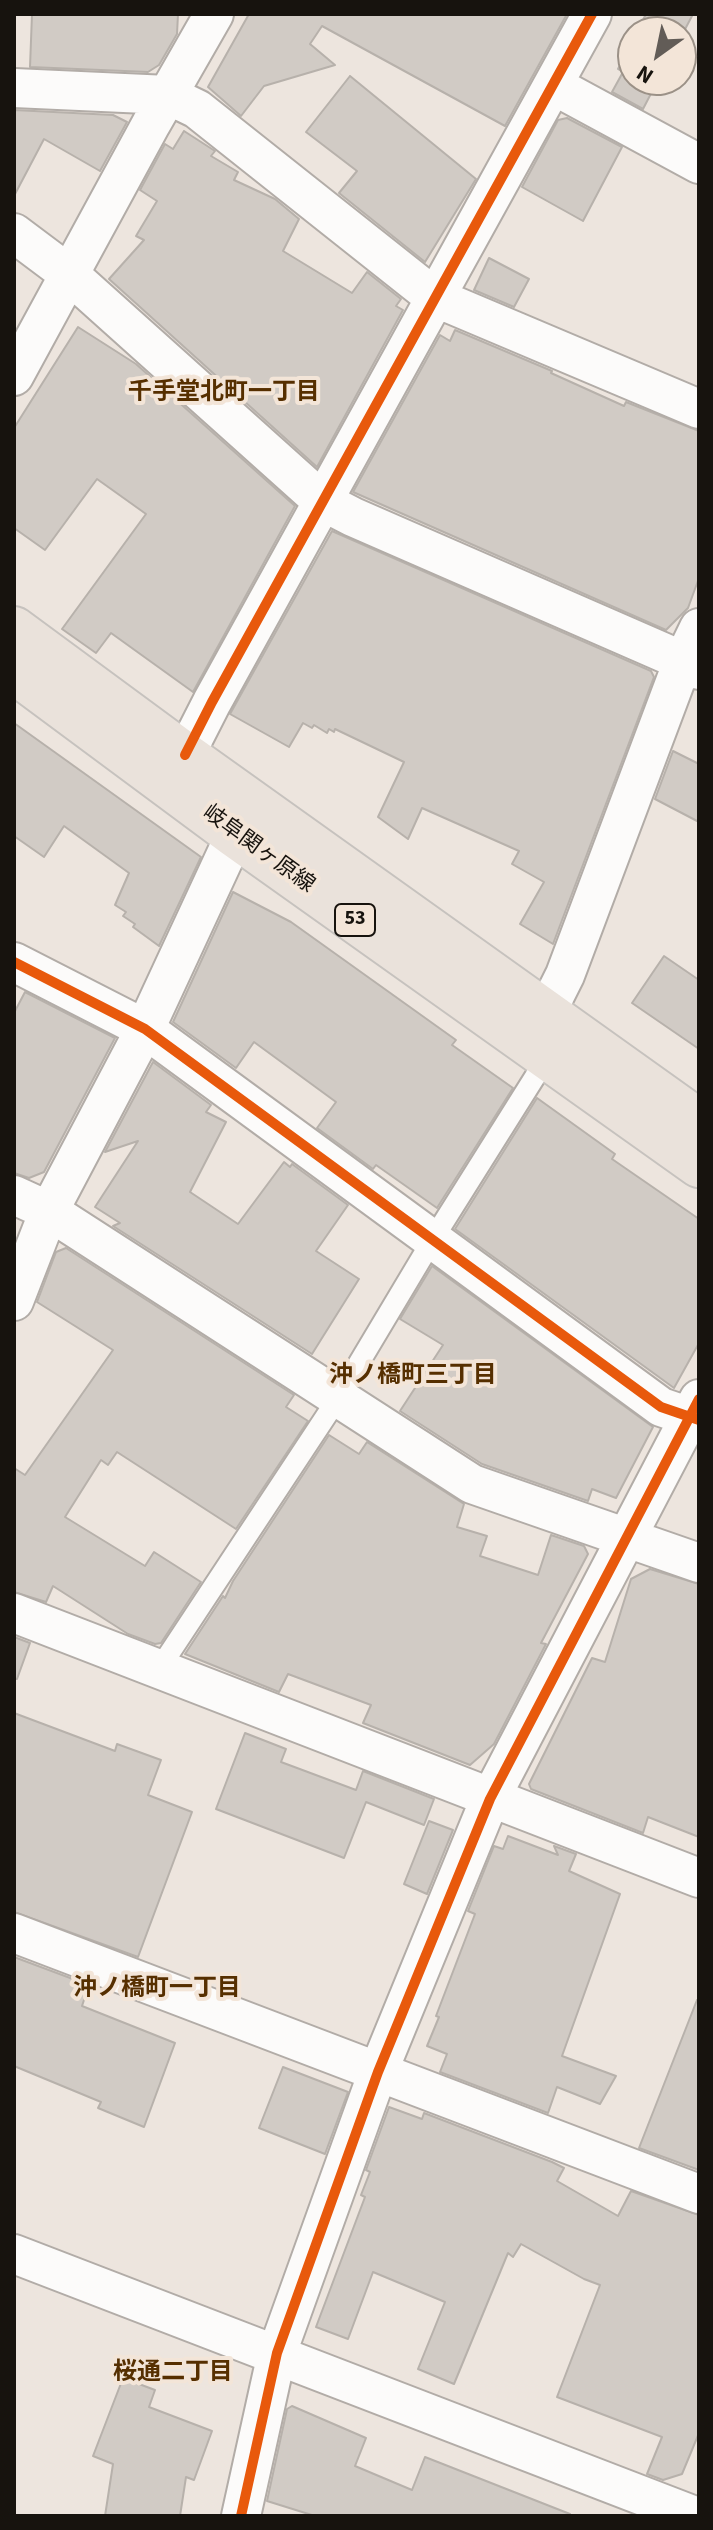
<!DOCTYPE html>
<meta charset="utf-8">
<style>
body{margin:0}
#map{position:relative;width:713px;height:2530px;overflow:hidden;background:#ede5de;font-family:"Source Sans 3",sans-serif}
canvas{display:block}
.frame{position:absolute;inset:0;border:16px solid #17130e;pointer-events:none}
.north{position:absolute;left:617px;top:16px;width:80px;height:80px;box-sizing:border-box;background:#f3e5d8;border:2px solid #9b9187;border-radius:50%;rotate:213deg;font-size:22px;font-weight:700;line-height:32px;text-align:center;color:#17130e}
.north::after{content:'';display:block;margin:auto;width:28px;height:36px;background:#625c57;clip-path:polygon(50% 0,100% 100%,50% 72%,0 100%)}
</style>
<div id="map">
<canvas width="713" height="2530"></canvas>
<div class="frame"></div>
<div class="north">N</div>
</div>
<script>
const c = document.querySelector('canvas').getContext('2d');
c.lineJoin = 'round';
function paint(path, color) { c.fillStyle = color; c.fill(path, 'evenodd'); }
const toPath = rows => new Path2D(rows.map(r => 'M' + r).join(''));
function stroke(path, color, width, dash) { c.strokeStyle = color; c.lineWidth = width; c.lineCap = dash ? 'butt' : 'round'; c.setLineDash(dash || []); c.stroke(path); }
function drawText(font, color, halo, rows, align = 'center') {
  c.font = font + ' "Source Sans 3","Noto Sans JP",sans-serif'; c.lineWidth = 8; c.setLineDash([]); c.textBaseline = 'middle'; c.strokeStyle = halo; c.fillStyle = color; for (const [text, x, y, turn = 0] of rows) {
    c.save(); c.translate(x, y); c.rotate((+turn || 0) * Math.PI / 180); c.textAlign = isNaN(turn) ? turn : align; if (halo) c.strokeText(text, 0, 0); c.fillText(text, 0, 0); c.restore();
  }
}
const building = toPath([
 [32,14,178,14,177,34,159,65,148,72,30,67,32,14],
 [249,14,567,14,505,126,322,26,310,44,335,65,264,86,241,116,208,87,249,14],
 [646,14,693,14,681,37,681,32,637,32,646,14],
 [633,40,633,80,658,80,643,109,612,92,623,72,618,69,633,40],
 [350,76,476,179,425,262,339,193,357,171,306,132,350,76],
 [14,110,113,115,127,122,100,171,44,139,14,196,14,110],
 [567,118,622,147,583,221,522,187,558,120,567,118],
 [184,131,215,151,211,156,238,172,234,180,275,199,299,219,283,251,352,293,367,272,401,299,396,306,403,310,317,467,109,279,144,240,136,236,157,201,140,190,165,144,173,149,184,131],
 [489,258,529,279,514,307,474,290,489,258],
 [78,327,136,364,295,506,193,692,111,633,96,653,62,629,146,514,97,479,45,550,14,528,14,428,78,327],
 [455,330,552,371,551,373,624,406,626,402,699,431,699,578,688,608,666,630,353,492,440,335,450,341,455,330],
 [332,531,651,671,654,677,553,944,520,924,544,882,512,864,519,851,422,808,408,839,378,817,404,762,335,729,334,732,329,729,327,733,314,725,312,728,303,723,289,747,230,714,332,531],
 [14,723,201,857,159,946,133,927,135,924,123,916,126,912,115,905,129,873,64,826,44,857,14,836,14,723],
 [673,751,699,764,699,822,655,799,673,751],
 [233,892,291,922,456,1040,452,1045,513,1088,437,1208,376,1165,373,1169,317,1128,336,1102,254,1042,236,1068,173,1022,233,892],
 [664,956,699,980,699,1049,632,1003,664,956],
 [25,992,115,1038,44,1172,29,1178,14,1173,14,1013,25,992],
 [153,1062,211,1105,206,1112,226,1122,190,1192,238,1224,284,1162,290,1167,292,1164,348,1205,316,1251,359,1279,312,1354,113,1226,120,1223,95,1207,138,1141,105,1152,153,1062],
 [537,1098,615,1154,612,1159,699,1219,699,1343,674,1388,455,1229,537,1098],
 [66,1248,294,1395,286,1407,308,1421,236,1529,117,1452,108,1465,101,1460,65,1517,145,1566,154,1552,201,1582,161,1643,155,1644,128,1634,53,1586,46,1602,14,1592,14,1468,25,1475,113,1350,37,1302,56,1252,66,1248],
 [432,1266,653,1427,616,1498,592,1489,588,1501,482,1464,400,1411,443,1345,400,1319,432,1266],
 [329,1435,359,1454,367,1442,464,1504,457,1527,487,1536,480,1556,538,1575,551,1535,584,1546,588,1554,541,1643,546,1644,494,1744,470,1765,363,1723,371,1705,288,1674,279,1692,185,1654,223,1596,225,1598,233,1581,329,1435],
 [650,1569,699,1584,699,1837,648,1817,643,1833,531,1789,529,1784,592,1658,605,1662,631,1579,650,1569],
 [14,1637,30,1643,17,1679,14,1679,14,1637],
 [14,1713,115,1751,117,1744,161,1760,148,1795,192,1812,138,1957,14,1912,14,1713],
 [245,1733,286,1749,281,1762,356,1790,363,1771,434,1799,424,1825,366,1802,344,1858,216,1809,245,1733],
 [429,1821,453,1830,427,1894,404,1884,429,1821],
 [508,1836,558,1855,554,1846,576,1854,569,1871,620,1894,562,2056,616,2076,600,2104,557,2087,548,2113,440,2072,447,2054,427,2046,439,2017,436,2016,475,1914,468,1911,494,1846,503,1849,508,1836],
 [14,1957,89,1985,82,2006,175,2043,144,2127,98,2108,101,2102,14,2066,14,1957],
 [697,2000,699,2000,699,2170,639,2148,697,2000],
 [283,2067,348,2092,325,2154,259,2128,283,2067],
 [389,2107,422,2119,424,2113,552,2162,564,2168,557,2181,618,2216,631,2191,699,2215,699,2433,682,2474,663,2480,647,2474,662,2437,557,2397,600,2285,584,2279,521,2244,513,2257,508,2253,454,2384,418,2369,445,2302,373,2272,348,2339,316,2327,365,2197,361,2195,370,2172,366,2170,389,2107],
 [123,2378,155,2390,149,2407,212,2431,194,2480,186,2477,180,2516,105,2516,113,2464,93,2456,123,2378],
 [292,2406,366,2438,355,2466,412,2490,425,2457,570,2514,570,2516,315,2516,267,2501,287,2409,292,2406]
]);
paint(building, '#d1cbc5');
stroke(building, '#b7b1ab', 2);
const lane = toPath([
 [159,1669,338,1398,433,1239,548,1056]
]);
const street = toPath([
 [553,85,699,164],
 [14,88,168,95,197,109,434,297,699,409],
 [14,233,70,275,322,501,353,517,683,661,699,670],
 [14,376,151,124,214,14],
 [185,755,212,702,592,14],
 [14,962,145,1029,661,1407,699,1420],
 [546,1013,565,975,683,661,699,628],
 [14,1195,49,1211,472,1484,699,1563],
 [14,1301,49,1211,145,1029,235,835],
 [14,1613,699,1878],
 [14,1933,699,2194],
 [14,2254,695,2516],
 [241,2516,277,2353,378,2072,490,1799,699,1399]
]);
const primary = toPath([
 [14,629,185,755,699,1122],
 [14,671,235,835,699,1165]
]);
stroke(lane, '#b2aca7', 24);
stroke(street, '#b2aca7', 42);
stroke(primary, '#c6c2be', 48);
stroke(lane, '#fcfbfa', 20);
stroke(street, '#fcfbfa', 38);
stroke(primary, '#eae2db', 44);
stroke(toPath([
 [185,755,212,702,592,14],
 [14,962,145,1029,661,1407,699,1420],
 [241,2516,277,2353,378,2072,490,1799,699,1399]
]), '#e8590c', 10);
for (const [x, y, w] of [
 [355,920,40]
]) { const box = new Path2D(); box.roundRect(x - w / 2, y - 16, w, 32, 6); c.fillStyle = '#f3e5d8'; c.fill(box); stroke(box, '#17130e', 2); }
drawText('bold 20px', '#17130e', null, [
 ["53",355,920]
]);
drawText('22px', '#17130e', '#f3e5d8', [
 ["岐阜関ヶ原線",258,850,36]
]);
drawText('bold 24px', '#562f00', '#f3e5d8', [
 ["千手堂北町一丁目",224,394],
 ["沖ノ橋町三丁目",413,1377],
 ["沖ノ橋町一丁目",157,1990],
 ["桜通二丁目",173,2374]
]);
</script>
